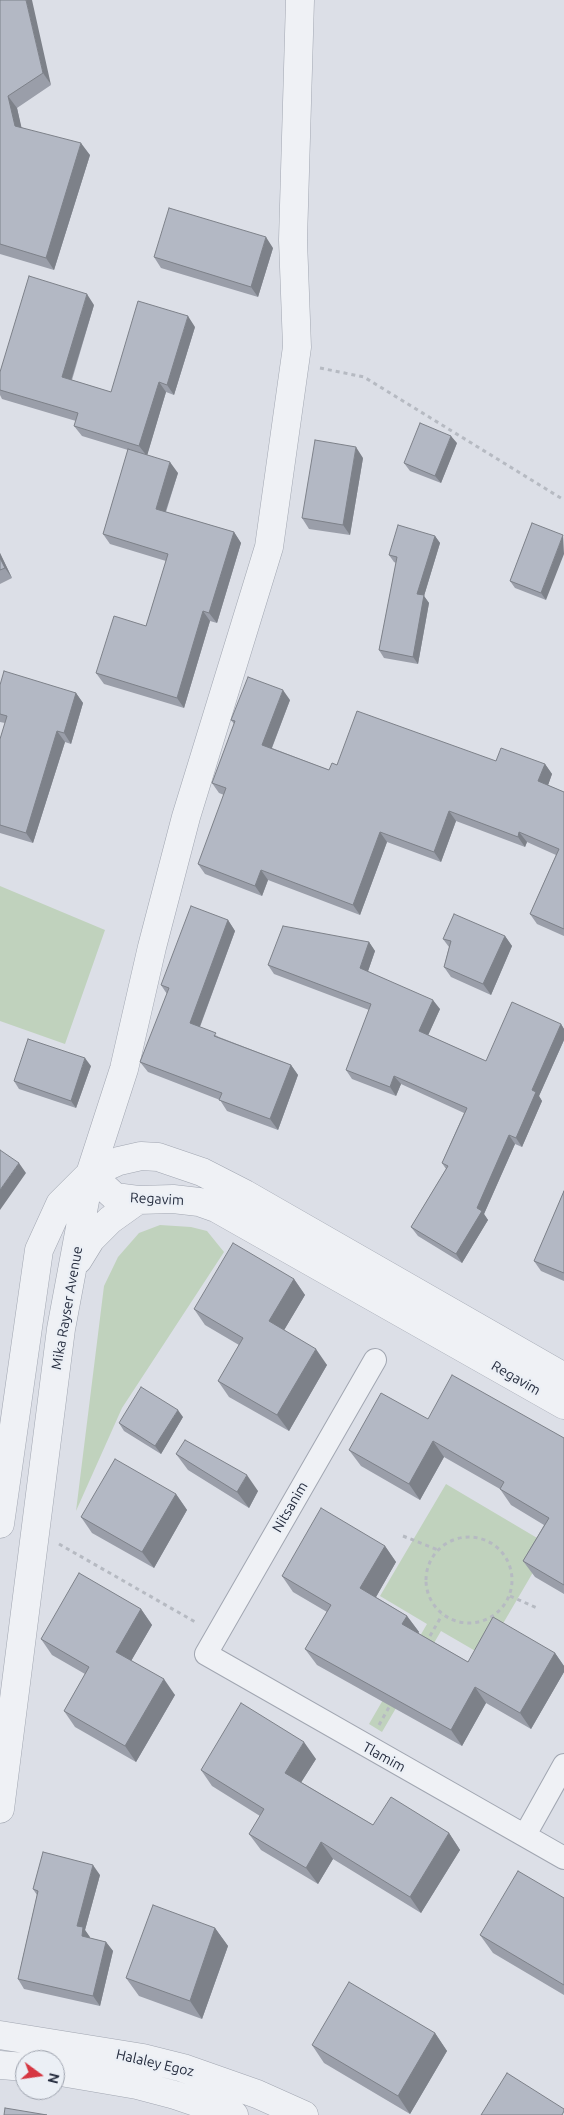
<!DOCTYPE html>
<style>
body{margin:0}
#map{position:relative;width:564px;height:2115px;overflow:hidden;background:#dcdfe7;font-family:Ubuntu,sans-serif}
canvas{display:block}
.north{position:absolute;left:15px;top:2050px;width:50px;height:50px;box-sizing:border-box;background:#ebeff5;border:1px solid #9ca1ac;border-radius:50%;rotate:104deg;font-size:14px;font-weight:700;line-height:20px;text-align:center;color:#252c3e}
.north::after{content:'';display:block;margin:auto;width:18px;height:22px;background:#d63742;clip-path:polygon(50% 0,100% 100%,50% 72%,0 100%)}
</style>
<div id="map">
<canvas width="564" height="2115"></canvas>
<div class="north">N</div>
</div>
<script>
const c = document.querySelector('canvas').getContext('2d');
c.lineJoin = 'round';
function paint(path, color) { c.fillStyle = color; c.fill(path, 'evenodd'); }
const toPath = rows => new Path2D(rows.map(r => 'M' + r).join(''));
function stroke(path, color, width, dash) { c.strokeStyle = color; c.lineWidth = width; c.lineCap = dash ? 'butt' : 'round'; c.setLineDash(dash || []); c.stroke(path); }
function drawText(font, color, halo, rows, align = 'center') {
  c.font = font + ' Ubuntu,sans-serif'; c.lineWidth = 4.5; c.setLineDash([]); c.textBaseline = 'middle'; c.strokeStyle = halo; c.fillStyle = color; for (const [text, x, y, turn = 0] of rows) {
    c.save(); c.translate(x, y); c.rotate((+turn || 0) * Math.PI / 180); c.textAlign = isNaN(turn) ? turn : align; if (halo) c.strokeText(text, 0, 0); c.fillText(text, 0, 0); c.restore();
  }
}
paint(toPath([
 [0,886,105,930,65,1044,0,1021],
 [160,1225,191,1227,207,1231,224,1252,122,1408,76,1511,104,1286,118,1257,139,1233],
 [446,1484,549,1545,484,1656,441,1631,382,1732,369,1724,427,1624,380,1596]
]), '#c0d2bd');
const minor = toPath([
 [375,1360,206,1654,564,1858],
 [525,1835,564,1765]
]);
const tertiary = toPath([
 [90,1174,115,1197,138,1200,173,1199,199,1202,216,1208,564,1405],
 [78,1260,91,1239,110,1220,138,1200],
 [0,1524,39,1250,60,1204,90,1174,119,1161,141,1156,158,1157,202,1172,245,1194,564,1377],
 [0,1809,61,1329,90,1174,124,1069,152,947,186,817,269,547,297,347,293,240,300,0],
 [0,2035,143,2058,183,2068,257,2094,304,2115],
 [0,2065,25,2067],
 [55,2071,137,2085,175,2095,234,2115]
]);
stroke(minor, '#a1a6b1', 24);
stroke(tertiary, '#a1a6b1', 29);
stroke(toPath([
 [320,368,364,377,564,500],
 [403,1536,438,1550],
 '426 1580a43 43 0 1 1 86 0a43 43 0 1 1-86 0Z',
 [59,1544,197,1623],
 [510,1596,537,1608],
 [426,1643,442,1615],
 [379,1725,392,1702]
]), '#b6bac2', 3, [4, 4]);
stroke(minor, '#eff1f5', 22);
stroke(tertiary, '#eff1f5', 28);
paint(toPath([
 [0,0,51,85,17,108,21,127,90,155,54,270,0,254],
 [273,248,258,297,161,268,154,257],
 [94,305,72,380,111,392,195,327,174,395,166,392,147,455,178,473,166,512,234,532,241,543,217,623,210,621,184,708,104,684,96,673,146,626,166,561,110,544,103,534,128,450,82,436,74,426,76,421,2,399,0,395,0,372],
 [457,443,441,483,410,471,404,463],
 [363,458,350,535,309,529,302,518],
 [532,523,546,600,515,588,510,581],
 [435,536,440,543,424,596,429,603,418,664,384,658,379,650,396,563,394,562,389,555],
 [0,553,12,578,0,584],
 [0,685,76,693,83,703,71,744,65,742,33,843,0,833,0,739,5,723,0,722],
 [290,700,272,748,329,770,337,765,496,761,545,764,552,774,548,785,564,792,564,936,537,924,530,914,556,855,527,842,525,847,456,821,441,862,387,842,360,915,268,880,262,896,205,874,198,864,224,795,219,793,212,783,234,724,231,720],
 [228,920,235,931,200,1027,219,1037,291,1065,298,1075,278,1130,227,1111,220,1100,148,1072,140,1062,167,994,161,985],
 [505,936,512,946,491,995,451,977,444,967,449,947,443,939],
 [369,942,375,951,368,971,440,1009,428,1035,486,1061,561,1024,564,1029,564,1040,539,1096,542,1101,522,1147,515,1144,484,1214,488,1220,462,1263,418,1236,411,1227,446,1169,442,1163,464,1113,401,1084,396,1096,352,1079,346,1070,369,1010,274,974,268,965],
 [91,1066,76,1108,19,1089,14,1081],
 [564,1191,564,1281,541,1271,534,1261],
 [294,1279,305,1295,284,1330,327,1365,289,1431,229,1397,218,1381,239,1345,205,1325,194,1309],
 [183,1417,161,1454,124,1431,119,1423],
 [428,1419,564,1438,564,1594,535,1577,523,1561,544,1525,511,1505,500,1489,444,1457,420,1500,361,1466,349,1450],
 [176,1454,258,1491,249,1508,188,1470],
 [176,1494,187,1510,154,1568,92,1533,81,1517],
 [385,1546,396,1562,376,1597,407,1616,419,1632,418,1633,468,1662,555,1653,564,1666,564,1672,531,1729,486,1703,462,1746,317,1665,305,1649,327,1612,293,1592,282,1576],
 [141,1609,152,1625,131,1661,175,1695,136,1762,75,1727,64,1711,85,1674,52,1655,41,1639],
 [316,1759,301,1782,373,1825,449,1833,460,1850,421,1913,333,1859,318,1884,261,1850,249,1834,260,1816,212,1786,201,1770],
 [100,1875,85,1930,90,1938,106,1942,113,1951,100,2006,24,1989,18,1979,37,1895,33,1889],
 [564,1898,564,1995,493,1953,480,1935],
 [215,1928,228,1946,202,2019,139,1996,126,1978],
 [435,2033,447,2051,410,2114,324,2063,312,2045]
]), '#9a9ea9');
paint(toPath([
 [26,0,32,0,51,85,43,73],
 [8,96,17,108,24,138,15,126],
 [81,143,90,155,54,270,46,258],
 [266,237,273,248,258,297,251,287],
 [87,294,94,305,69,387,62,377],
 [188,316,195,327,174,395,167,385],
 [159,382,166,392,147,456,139,446],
 [451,436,457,443,441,483,435,476],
 [356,447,363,458,350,535,343,525],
 [170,462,178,473,163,519,156,509],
 [234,532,241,543,217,623,209,613],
 [563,535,564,554,546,600,541,593],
 [435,536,440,543,424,596,429,603,418,664,413,657,417,594],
 [0,553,12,578,5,568,0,558],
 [203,611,210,621,184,708,177,698],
 [283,690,290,700,269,755,262,745],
 [76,693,83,703,71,744,64,733],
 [57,731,65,742,33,843,26,833],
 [545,764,552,774,546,791,538,781],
 [449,811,456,821,441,862,434,852],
 [380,832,387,842,360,915,353,905],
 [519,832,527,842,525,847,518,837],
 [261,870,268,880,262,896,255,886],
 [228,920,235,931,197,1034,190,1023],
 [505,936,512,946,491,995,483,984],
 [369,942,375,951,366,977,360,968],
 [433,1000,440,1009,426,1040,419,1031],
 [561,1024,564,1029,564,1040,539,1096,542,1101,522,1147,516,1138,532,1090],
 [85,1058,91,1066,76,1108,71,1101],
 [291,1065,298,1075,278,1130,270,1119],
 [394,1076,401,1084,396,1096,390,1087],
 [509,1135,515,1144,484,1214,488,1220,462,1263,456,1254],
 [19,1163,26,1173,0,1210,0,1190],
 [294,1279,305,1295,280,1337,269,1321],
 [316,1349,327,1365,289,1431,277,1415],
 [178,1410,183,1417,161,1454,155,1446],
 [433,1441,444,1457,420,1500,409,1484],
 [247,1475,258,1491,249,1508,237,1492],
 [176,1494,187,1510,154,1568,142,1552],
 [385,1546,396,1562,372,1604,360,1588],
 [141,1609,152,1625,127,1668,116,1652],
 [407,1616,419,1632,414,1640,402,1624],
 [555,1653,564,1666,564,1672,531,1729,520,1713],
 [164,1679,175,1695,136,1762,125,1746],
 [475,1687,486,1703,462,1746,451,1730],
 [304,1742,316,1759,297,1789,285,1773],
 [449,1833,460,1850,421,1913,410,1897],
 [321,1842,333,1859,318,1884,306,1868],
 [93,1865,100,1875,85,1930,90,1937,88,1946,82,1936,77,1926],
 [215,1928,228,1946,202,2019,190,2001],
 [106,1942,113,1951,100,2006,93,1996],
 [435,2033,447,2051,410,2114,398,2096]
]), '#7d8189');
const building = toPath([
 [0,0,26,0,43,73,8,96,15,126,81,143,46,258,0,244,0,0],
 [169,208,266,237,251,287,154,257,169,208],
 [29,276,87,294,62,377,111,392,138,301,188,316,167,385,159,382,139,446,74,426,78,413,0,390,0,372,29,276],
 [420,423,451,436,435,476,404,463,420,423],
 [315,440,356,447,343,525,302,518,315,440],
 [128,449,170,462,156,509,234,532,209,613,203,611,177,698,96,673,114,616,146,626,168,554,103,534,128,449],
 [532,523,563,535,541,593,510,581,532,523],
 [398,525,435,536,417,594,424,595,413,657,379,650,397,557,389,555,398,525],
 [0,558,5,568,0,570,0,558],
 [4,671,76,693,64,733,57,731,26,833,0,825,0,739,7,716,0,714,0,685,4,671],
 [248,677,283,690,262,745,329,770,332,763,337,765,357,711,496,761,501,748,545,764,538,781,564,792,564,929,530,914,559,849,519,832,518,837,449,811,434,852,380,832,353,905,261,870,255,886,198,864,226,788,212,783,235,721,231,720,248,677],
 [191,906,228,920,190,1023,216,1033,214,1036,291,1065,270,1119,219,1100,222,1093,140,1062,169,988,161,985,191,906],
 [454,914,505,936,483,984,444,967,451,941,443,939,454,914],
 [283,926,369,942,360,968,433,1000,419,1031,486,1061,512,1002,561,1024,532,1090,536,1092,516,1138,509,1135,477,1208,482,1211,456,1254,411,1227,448,1166,442,1163,467,1108,394,1076,390,1087,346,1070,371,1004,268,965,283,926],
 [28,1039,85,1058,71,1101,14,1081,28,1039],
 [0,1150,19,1163,0,1190,0,1150],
 [564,1191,564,1273,534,1261,564,1191],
 [233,1243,294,1279,269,1321,316,1349,277,1415,218,1381,243,1338,194,1309,233,1243],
 [452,1375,564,1438,564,1585,523,1561,549,1518,500,1489,504,1482,433,1441,409,1484,349,1450,381,1393,428,1419,452,1375],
 [141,1387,178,1410,155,1446,119,1423,141,1387],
 [185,1440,247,1475,237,1492,176,1454,185,1440],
 [115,1459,176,1494,142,1552,81,1517,115,1459],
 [321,1508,385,1546,360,1588,407,1616,402,1624,468,1662,493,1617,555,1653,520,1713,475,1687,451,1730,305,1649,331,1605,282,1576,321,1508],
 [79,1573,141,1609,116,1652,164,1679,125,1746,64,1711,89,1667,41,1639,79,1573],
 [241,1703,304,1742,285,1773,373,1825,391,1797,449,1833,410,1897,321,1842,306,1868,249,1834,264,1809,201,1770,241,1703],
 [43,1852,93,1865,77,1926,83,1927,82,1936,106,1942,93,1996,18,1979,38,1891,33,1889,43,1852],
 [518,1871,564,1898,564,1985,480,1935,518,1871],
 [153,1905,215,1928,190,2001,126,1978,153,1905],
 [349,1982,435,2033,398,2096,312,2045,349,1982],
 [507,2073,564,2109,564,2111,562,2115,481,2115,507,2073],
 [5,2108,47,2115,4,2115,5,2108]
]);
paint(building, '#b3b8c4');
stroke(building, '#7d8189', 1);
drawText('14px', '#252c3e', '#ebeff5', [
 ["Regavim",157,1199,3],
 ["Mika Rayser Avenue",67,1308,-80],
 ["Regavim",516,1378,30],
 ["Nitsanim",290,1507,-60],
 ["Tlamim",384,1757,29],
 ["Halaley Egoz",155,2063,13]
]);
</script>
